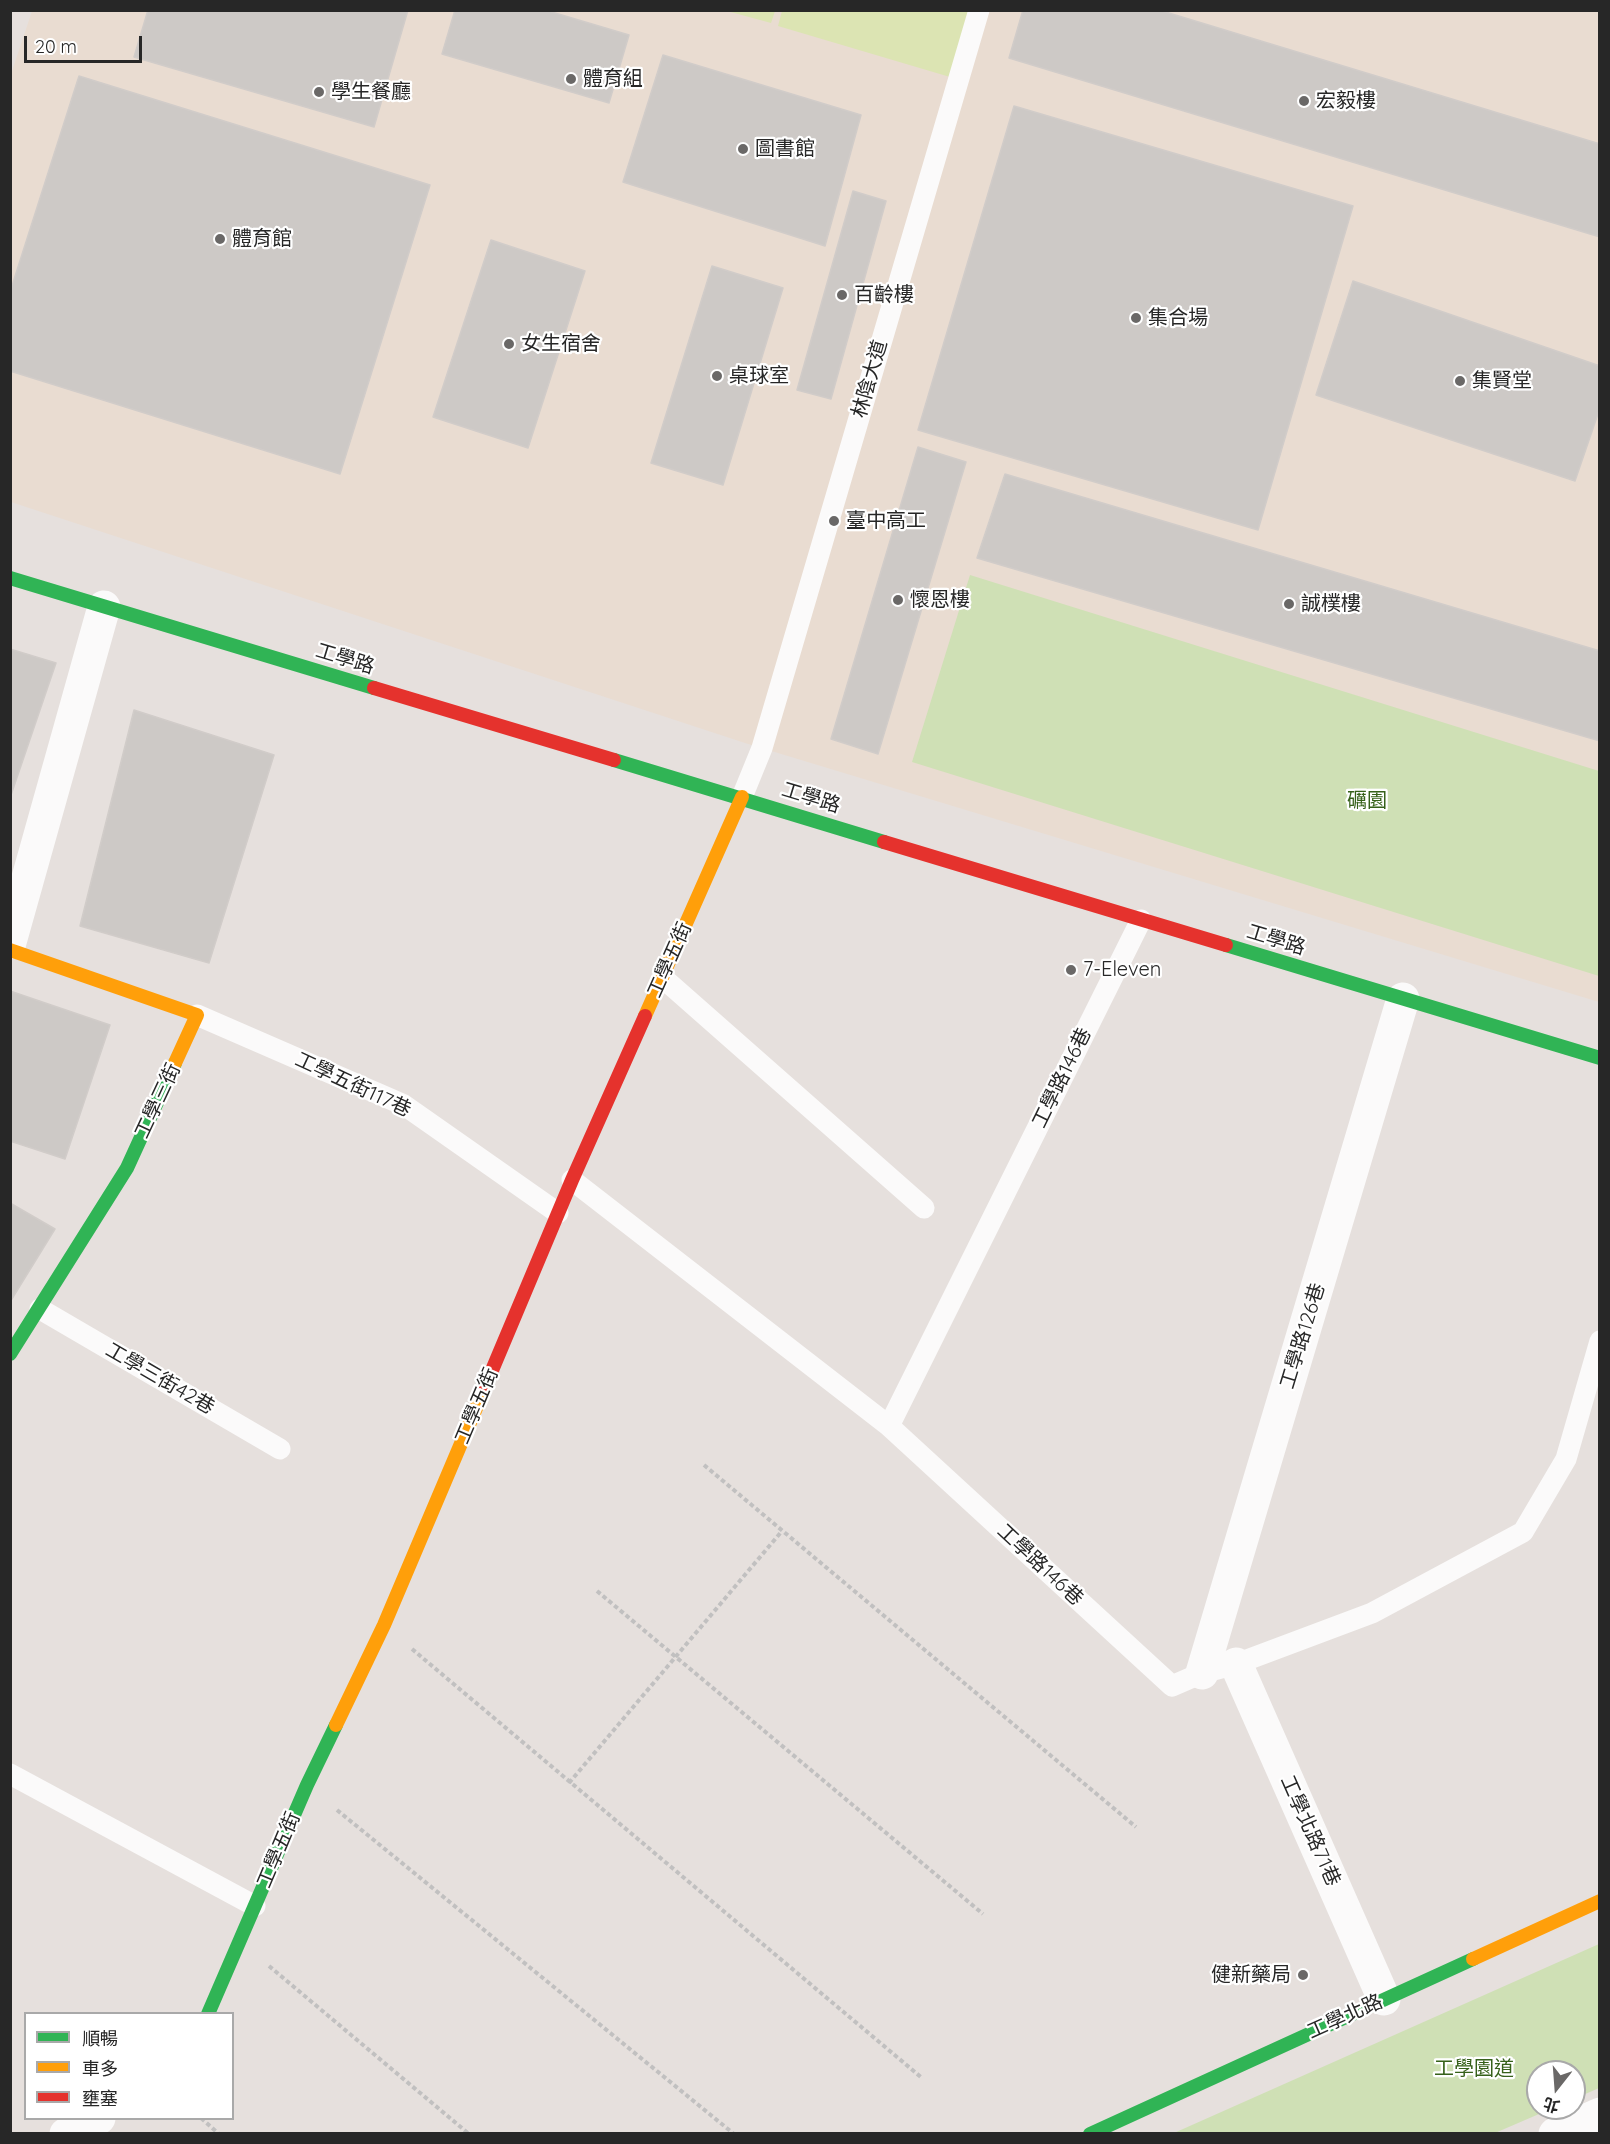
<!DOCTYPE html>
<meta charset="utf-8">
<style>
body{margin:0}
#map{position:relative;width:1610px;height:2144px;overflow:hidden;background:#e6e0dd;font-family:Quicksand,"Noto Sans TC",sans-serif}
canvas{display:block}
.frame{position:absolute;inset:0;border:12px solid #272727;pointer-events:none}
.legend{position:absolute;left:24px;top:2012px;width:210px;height:108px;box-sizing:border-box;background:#fff;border:2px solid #a9a9a9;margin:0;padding:8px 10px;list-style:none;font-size:18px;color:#272727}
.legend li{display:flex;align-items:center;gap:12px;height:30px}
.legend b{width:30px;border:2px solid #a9a9a9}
.north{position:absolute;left:1526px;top:2060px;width:60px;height:60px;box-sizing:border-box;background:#fff;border:2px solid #a9a9a9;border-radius:50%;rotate:197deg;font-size:16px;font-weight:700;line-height:24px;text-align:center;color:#272727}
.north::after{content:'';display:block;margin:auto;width:21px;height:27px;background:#6a6867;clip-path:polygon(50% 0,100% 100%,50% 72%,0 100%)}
.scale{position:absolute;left:24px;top:36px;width:118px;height:27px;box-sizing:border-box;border:3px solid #272727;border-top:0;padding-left:8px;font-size:18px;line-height:21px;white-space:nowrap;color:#272727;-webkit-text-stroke:4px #fff;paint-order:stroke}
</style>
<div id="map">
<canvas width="1610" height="2144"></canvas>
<div class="frame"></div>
<ul class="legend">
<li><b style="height:8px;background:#30b455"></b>順暢</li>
<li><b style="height:8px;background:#ff9f0a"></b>車多</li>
<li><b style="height:8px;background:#e5322d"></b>壅塞</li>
</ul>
<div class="north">北</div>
<div class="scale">20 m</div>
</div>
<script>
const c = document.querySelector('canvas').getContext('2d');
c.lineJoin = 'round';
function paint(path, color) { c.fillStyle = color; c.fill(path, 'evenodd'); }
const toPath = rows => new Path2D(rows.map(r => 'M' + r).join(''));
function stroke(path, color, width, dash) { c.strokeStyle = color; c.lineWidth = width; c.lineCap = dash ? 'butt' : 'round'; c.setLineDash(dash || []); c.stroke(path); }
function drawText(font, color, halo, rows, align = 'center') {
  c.font = font + ' Quicksand,"Noto Sans TC",sans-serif'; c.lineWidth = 4.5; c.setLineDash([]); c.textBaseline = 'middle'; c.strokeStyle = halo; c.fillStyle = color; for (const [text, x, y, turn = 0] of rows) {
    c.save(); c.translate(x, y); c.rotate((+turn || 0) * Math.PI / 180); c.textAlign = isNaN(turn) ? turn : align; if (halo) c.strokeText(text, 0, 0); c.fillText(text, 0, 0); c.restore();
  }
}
paint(toPath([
 [32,11,1599,11,1599,1002,745,743,11,502,10,77]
]), '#e9dcd1');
paint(toPath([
 [970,575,1599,771,1599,976,912,762],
 [1599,1944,1599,2088,1574,2099,1574,2072,1538,2072,1538,2108,1553,2108,1495,2133,1174,2133]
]), '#cfe0b5');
paint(toPath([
 [727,11,775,11,771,23],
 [782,11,970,11,950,77,778,26]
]), '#dce4b3');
const building = toPath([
 [148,10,408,10,374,127,134,57,148,10],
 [455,10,545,10,629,35,609,103,442,54,455,10],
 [1023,10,1159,10,1600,144,1600,237,1009,58,1023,10],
 [663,55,861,115,825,246,623,182,663,55],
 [79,76,430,185,340,474,10,371,10,292,79,76],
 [1014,106,1353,206,1258,530,918,430,1014,106],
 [853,191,886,201,831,399,797,390,853,191],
 [491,240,585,271,528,448,433,417,491,240],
 [712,266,783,288,723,485,651,463,712,266],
 [1353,281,1600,366,1600,408,1575,481,1316,395,1353,281],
 [918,447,966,462,878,754,831,739,918,447],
 [1005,474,1600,651,1600,741,977,558,1005,474],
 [10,649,56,663,10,798,10,649],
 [134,710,274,755,209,963,80,926,134,710],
 [10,991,110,1025,65,1159,10,1141,10,991],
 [10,1203,55,1229,10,1302,10,1203]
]);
paint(building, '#cdc9c6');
stroke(building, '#d1ccc9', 1.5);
stroke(toPath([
 [704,1465,1136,1827],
 [597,1591,983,1914],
 [412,1649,922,2078],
 [569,1783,782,1531],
 [337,1810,734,2134],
 [269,1966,469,2134],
 [201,2118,219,2134]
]), '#c1c0c0', 4, [4.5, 3]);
stroke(toPath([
 [742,797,762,748,979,10],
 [663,978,924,1208],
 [197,1015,404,1105,558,1213],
 [572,1180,889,1426,1172,1686,1202,1673,1236,1664,1372,1613,1523,1532,1566,1459,1600,1341],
 [40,1309,280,1449],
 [889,1426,1141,920],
 [10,1774,255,1906]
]), '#fbfafa', 21);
stroke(toPath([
 [10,942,104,607],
 [1236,1664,1384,1999],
 [1202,1673,1403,999],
 [66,2134,99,2118],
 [1555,2134,1600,2114]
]), '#fbfafa', 33);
stroke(toPath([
 [10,578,374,688],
 [614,760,884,842],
 [1226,945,1600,1058],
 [10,1354,127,1168,175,1063],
 [208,2014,307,1785,336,1725],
 [1090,2134,1473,1959]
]), '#30b455', 14);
stroke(toPath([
 [10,950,197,1015,175,1063],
 [645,1016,742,797],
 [336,1725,384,1625,485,1387],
 [1473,1959,1600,1901]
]), '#ff9f0a', 14);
stroke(toPath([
 [374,688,614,760],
 [884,842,1226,945],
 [485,1387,572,1180,645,1016]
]), '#e5322d', 14);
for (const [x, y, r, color] of [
 [571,79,6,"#6a6867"],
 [319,92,6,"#6a6867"],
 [1304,101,6,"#6a6867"],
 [743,149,6,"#6a6867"],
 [220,239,6,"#6a6867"],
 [842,295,6,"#6a6867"],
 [1136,318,6,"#6a6867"],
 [509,344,6,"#6a6867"],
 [717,376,6,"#6a6867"],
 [1460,381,6,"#6a6867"],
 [834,521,6,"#6a6867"],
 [898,600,6,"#6a6867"],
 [1289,604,6,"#6a6867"],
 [1071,970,6,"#6a6867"],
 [1303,1975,6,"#6a6867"]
]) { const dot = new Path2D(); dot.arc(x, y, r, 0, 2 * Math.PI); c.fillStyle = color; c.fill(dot); stroke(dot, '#fff', 2); }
drawText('20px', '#272727', '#fff', [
 ["體育組",583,79],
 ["學生餐廳",331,92],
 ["宏毅樓",1316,101],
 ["圖書館",755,149],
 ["體育館",232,239],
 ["百齡樓",854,295],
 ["集合場",1148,318],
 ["女生宿舍",521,344],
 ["桌球室",729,376],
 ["集賢堂",1472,381],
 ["臺中高工",846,521],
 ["懷恩樓",910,600],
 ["誠樸樓",1301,604],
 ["7-Eleven",1083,970],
 ["健新藥局",1291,1975,"right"]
], 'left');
drawText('20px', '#272727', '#fff', [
 ["林陰大道",870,379,-74],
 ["工學路",345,659,17],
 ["工學路",811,798,17],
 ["工學路",1276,940,17],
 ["工學五街",670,960,-66],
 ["工學路146巷",1062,1078,-64],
 ["工學五街117巷",353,1085,25],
 ["工學三街",158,1101,-65],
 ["工學路126巷",1303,1336,-73],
 ["工學三街42巷",160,1379,30],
 ["工學五街",477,1406,-67],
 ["工學路146巷",1040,1565,43],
 ["工學北路71巷",1310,1831,66],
 ["工學五街",279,1850,-67],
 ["工學北路",1345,2017,-24]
]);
drawText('20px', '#36611a', '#fff', [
 ["礪園",1367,801],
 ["工學園道",1474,2069]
]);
</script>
